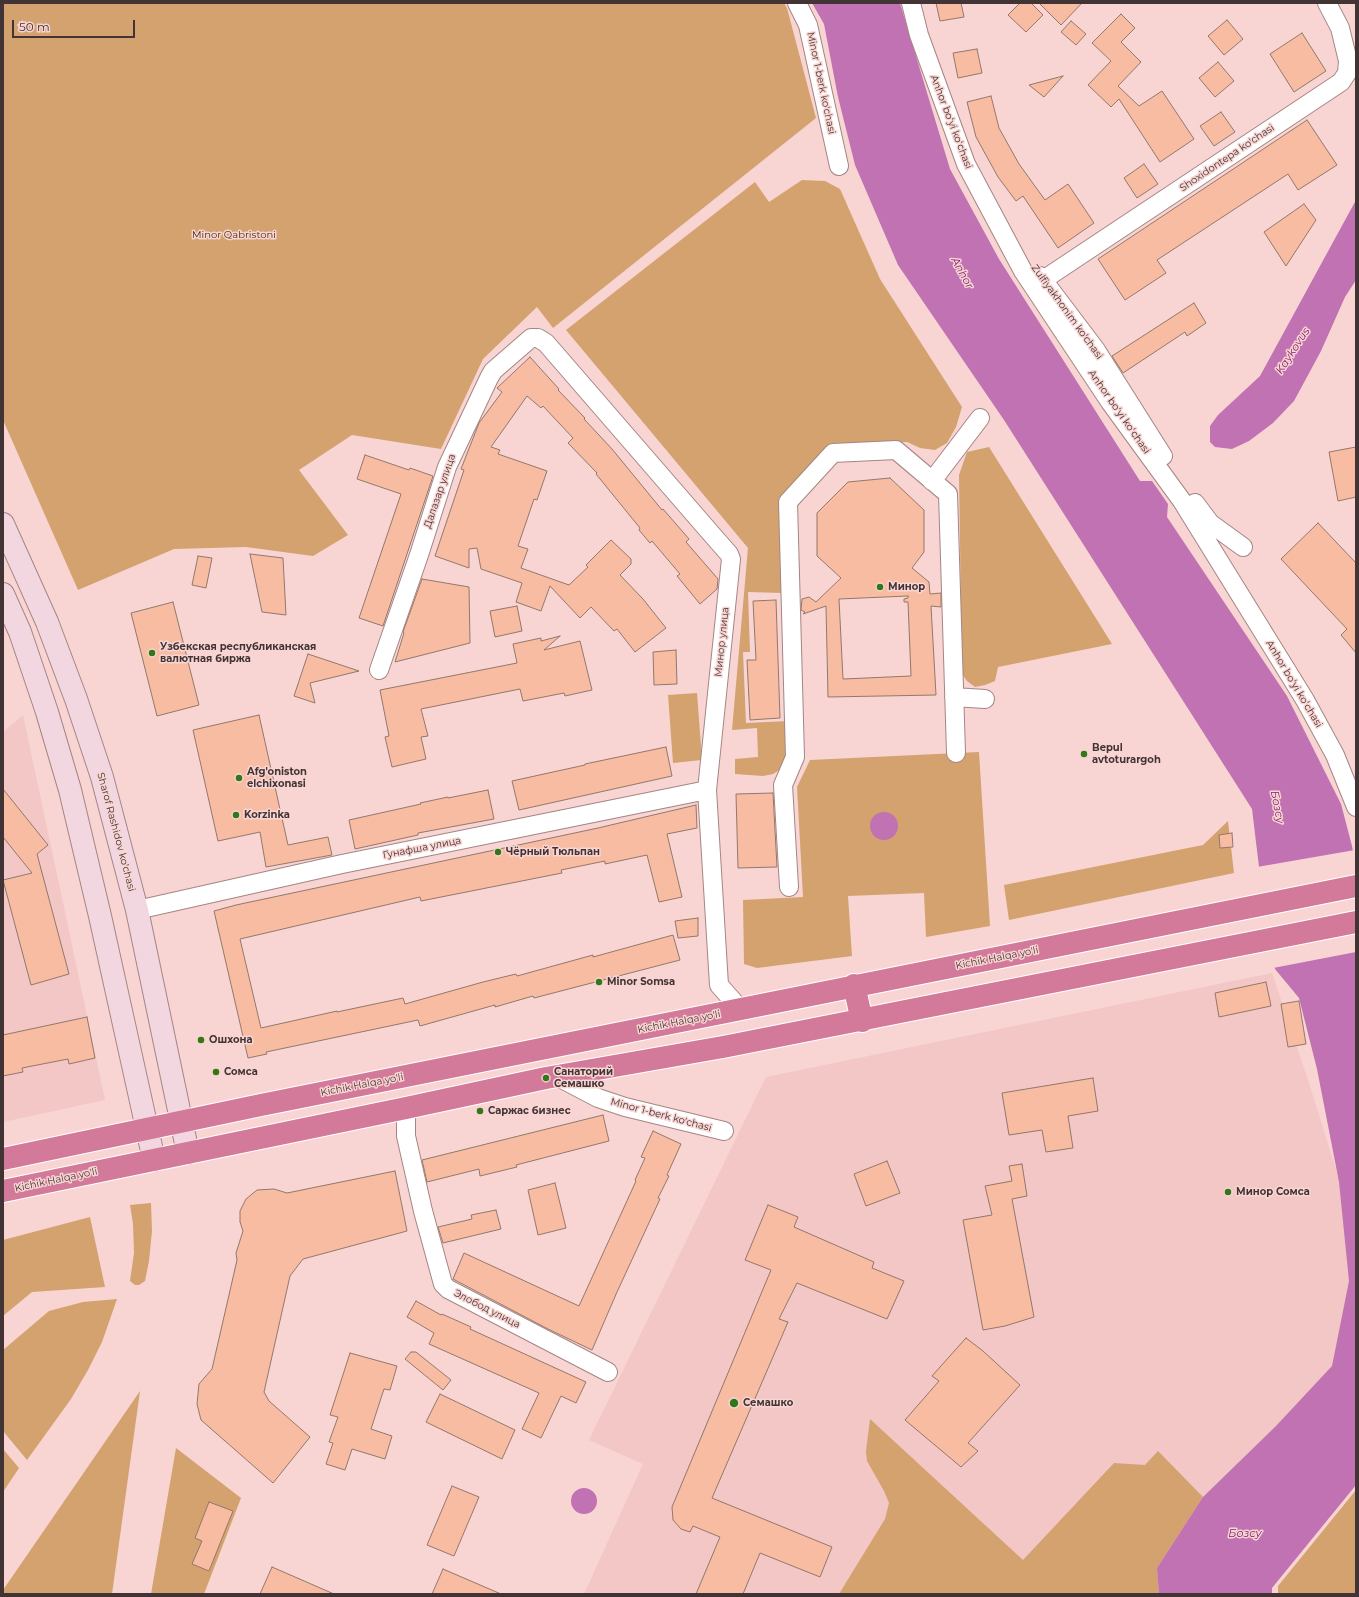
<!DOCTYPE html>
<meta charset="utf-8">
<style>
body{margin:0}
#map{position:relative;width:1359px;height:1597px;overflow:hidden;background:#f8d5d3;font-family:Montserrat,sans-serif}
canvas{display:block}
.frame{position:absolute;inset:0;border:4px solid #423434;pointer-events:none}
.scale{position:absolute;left:12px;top:20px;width:123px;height:18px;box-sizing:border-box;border:2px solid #423434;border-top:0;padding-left:5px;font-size:12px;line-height:14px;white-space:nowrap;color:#423434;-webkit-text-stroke:3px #f8d5d3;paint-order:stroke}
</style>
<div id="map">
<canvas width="1359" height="1597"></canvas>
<div class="frame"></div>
<div class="scale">50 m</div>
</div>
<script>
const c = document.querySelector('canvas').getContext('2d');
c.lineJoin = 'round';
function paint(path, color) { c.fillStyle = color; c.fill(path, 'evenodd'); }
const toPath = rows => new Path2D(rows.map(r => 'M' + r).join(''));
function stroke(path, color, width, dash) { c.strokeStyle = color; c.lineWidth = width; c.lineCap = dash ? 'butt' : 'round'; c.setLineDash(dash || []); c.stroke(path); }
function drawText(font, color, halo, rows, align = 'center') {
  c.font = font + ' Montserrat,sans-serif'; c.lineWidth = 3; c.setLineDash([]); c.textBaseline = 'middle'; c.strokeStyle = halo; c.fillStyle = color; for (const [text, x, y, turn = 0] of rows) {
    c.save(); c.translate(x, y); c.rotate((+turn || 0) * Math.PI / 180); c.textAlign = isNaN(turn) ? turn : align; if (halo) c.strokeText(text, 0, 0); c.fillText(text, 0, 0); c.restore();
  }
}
paint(toPath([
 [23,715,105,1100,3,1122,3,732],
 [1272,973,1310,1086,1340,1182,1350,1281,1333,1366,1159,1594,584,1594,643,1464,589,1440,766,1077]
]), '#f2c7c5');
paint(toPath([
 [3,3,784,3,787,8,816,118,553,328,537,307,483,359,441,449,352,435,299,470,348,535,313,556,246,547,174,549,78,590,3,420],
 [802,180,825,181,840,189,880,279,962,407,956,427,947,443,935,450,920,448,907,442,832,443,780,501,783,593,748,592,750,652,743,652,746,723,789,721,790,753,781,769,773,774,763,776,735,774,735,759,758,757,757,728,732,730,748,548,566,330,755,182,769,202],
 [989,447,1112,644,998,667,995,681,985,685,975,687,967,681,962,674,959,475,967,452],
 [697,693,702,760,673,763,668,695],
 [979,752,990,926,926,937,924,893,848,896,852,956,757,968,744,964,743,900,803,897,797,787,810,760],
 [1228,821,1234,873,1009,920,1004,885,1203,845],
 [151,1203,152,1231,149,1261,145,1281,139,1285,135,1285,130,1281,134,1253,133,1224,130,1205],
 [90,1217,105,1287,32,1292,3,1316,3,1240],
 [117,1299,102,1342,88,1370,71,1399,27,1460,3,1431,3,1350,49,1311,83,1302],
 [140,1391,112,1594,3,1594,3,1590],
 [870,1419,1023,1560,1114,1463,1145,1465,1158,1451,1203,1497,1157,1568,1159,1594,839,1594,885,1519,889,1503,884,1491,867,1461,866,1451],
 [176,1448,241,1498,204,1594,151,1594],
 [3,1449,19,1468,3,1492],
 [1356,1490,1356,1594,1278,1594,1278,1586]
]), '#d3a26e');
paint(toPath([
 [812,3,900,3,950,169,999,259,1140,481,1152,481,1168,504,1167,517,1287,696,1341,804,1352,846,1356,868,1356,1485,1272,1588,1272,1594,1159,1594,1157,1568,1203,1497,1276,1426,1332,1366,1349,1281,1339,1182,1317,1069,1299,998,1275,969,1260,875,1252,809,1004,420,898,265,855,165,838,97,824,24],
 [1356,200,1356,280,1345,297,1321,351,1294,401,1273,423,1249,441,1232,449,1215,447,1210,442,1210,426,1218,415,1260,376],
 '870 826a14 14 0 1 1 28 0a14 14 0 1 1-28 0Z',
 '571 1501a13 13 0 1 1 26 0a13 13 0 1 1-26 0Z'
]), '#c072b2');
paint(toPath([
 [1355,850,1356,857,1356,952,1273,968,1257,867]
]), '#f8d5d3');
const building = toPath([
 [936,3,961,3,964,17,940,21,936,3],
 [1020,3,1031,3,1043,15,1026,32,1008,15,1020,3],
 [1039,3,1082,3,1061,25,1039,3],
 [1121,14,1135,28,1121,42,1141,62,1118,86,1139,106,1162,91,1194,139,1160,162,1119,99,1111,107,1088,85,1111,61,1092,43,1121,14],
 [1227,20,1243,39,1224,55,1208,36,1227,20],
 [1071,21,1086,34,1076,45,1061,32,1071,21],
 [1302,33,1326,71,1294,92,1270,54,1302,33],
 [977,49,982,73,958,78,953,53,977,49],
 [1218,62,1234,81,1215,97,1199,78,1218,62],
 [1063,76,1044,97,1029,85,1063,76],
 [991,96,999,128,1019,164,1045,200,1068,184,1094,223,1058,248,1023,196,1016,201,998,177,976,137,967,102,991,96],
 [1221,112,1235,132,1214,146,1200,126,1221,112],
 [1307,120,1337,165,1298,190,1288,174,1157,260,1166,273,1125,300,1098,259,1307,120],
 [1144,164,1158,184,1137,198,1124,178,1144,164],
 [1304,204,1316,220,1286,266,1264,232,1304,204],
 [1194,303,1206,323,1187,336,1185,332,1123,373,1112,356,1194,303],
 [530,357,559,389,558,390,585,418,584,419,612,449,662,510,663,509,689,539,686,542,718,579,717,589,700,604,677,576,680,574,652,541,650,543,639,530,640,528,596,474,597,473,568,443,573,438,543,406,541,408,527,396,491,447,500,450,498,454,547,471,537,500,534,499,518,546,528,549,521,568,569,585,588,567,586,565,611,540,631,559,631,564,620,575,643,599,666,628,635,652,617,629,614,631,591,607,580,618,550,586,541,611,516,602,522,583,481,569,477,548,469,549,469,568,435,556,464,470,461,469,479,423,502,392,497,388,530,357],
 [1356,447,1356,497,1338,501,1329,452,1356,447],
 [365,455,409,470,410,468,433,476,383,626,359,618,401,494,357,479,365,455],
 [890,478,924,510,924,552,912,568,929,582,930,594,941,593,941,607,931,606,936,695,828,697,826,606,803,614,805,612,801,610,802,599,809,597,816,602,841,578,817,556,817,513,848,482,890,478],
 [908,596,908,598,904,599,904,602,908,602,911,676,843,679,839,599,908,596],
 [1318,523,1356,563,1356,653,1341,635,1347,629,1281,559,1318,523],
 [250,554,283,558,286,615,262,612,250,554],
 [198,556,212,558,206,588,192,585,198,556],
 [422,579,469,587,470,643,395,662,404,633,403,632,422,579],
 [776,600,780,718,750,720,747,660,756,660,753,601,776,600],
 [173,602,199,705,157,716,131,613,173,602],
 [517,606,522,631,495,637,490,611,517,606],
 [560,636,544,650,580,641,592,690,565,696,564,693,523,701,520,689,421,709,428,736,421,737,426,759,392,767,385,737,389,736,380,690,517,663,513,644,541,638,541,641,560,636],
 [676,650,677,684,654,685,653,652,676,650],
 [308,654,359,671,310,683,315,703,294,696,308,654],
 [259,715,288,845,328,837,332,855,266,867,260,832,218,841,193,730,259,715],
 [666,747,672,776,519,810,512,781,585,765,585,764,666,747],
 [3,789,48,845,37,854,69,974,31,985,3,880,32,873,3,837,3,789],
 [488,790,494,819,418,833,418,835,355,849,349,820,421,804,420,803,448,797,448,798,488,790],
 [773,793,777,867,738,868,736,794,773,793],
 [696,805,697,828,667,834,682,897,659,902,647,855,605,864,605,861,561,870,562,873,421,901,420,897,240,939,261,1028,337,1011,337,1012,403,998,405,1004,483,982,516,974,517,976,593,955,593,957,673,935,680,960,534,998,533,996,495,1007,495,1005,420,1026,418,1020,266,1052,267,1054,248,1058,214,911,236,905,598,828,696,805],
 [1232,833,1233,847,1220,848,1219,835,1232,833],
 [698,918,698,936,678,938,675,921,698,918],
 [1266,982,1271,1006,1219,1017,1215,993,1266,982],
 [1299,1001,1306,1044,1288,1047,1281,1004,1299,1001],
 [87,1017,95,1058,69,1064,68,1059,22,1068,23,1072,3,1076,3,1035,87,1017],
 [1093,1078,1098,1111,1068,1116,1073,1148,1046,1152,1042,1130,1009,1135,1002,1093,1093,1078],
 [603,1115,609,1141,516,1165,517,1167,480,1176,479,1169,427,1182,422,1160,603,1115],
 [653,1131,681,1144,667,1175,669,1176,658,1198,660,1199,617,1292,592,1350,548,1329,453,1279,464,1253,579,1306,636,1181,635,1180,645,1158,641,1157,653,1131],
 [887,1161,900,1193,866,1206,854,1174,887,1161],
 [1022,1164,1027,1196,1012,1199,1034,1317,1005,1326,983,1330,963,1220,992,1215,985,1186,1012,1181,1009,1166,1022,1164],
 [395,1171,407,1231,303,1259,290,1276,264,1392,269,1401,310,1437,273,1483,201,1420,197,1404,199,1384,212,1369,237,1260,236,1253,243,1231,240,1222,240,1211,246,1199,257,1190,274,1189,287,1193,395,1171],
 [555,1183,566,1228,538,1235,528,1190,555,1183],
 [768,1205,798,1217,794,1227,874,1262,872,1268,904,1281,887,1319,797,1283,779,1319,788,1322,712,1498,832,1547,820,1577,760,1553,743,1594,696,1594,720,1537,693,1526,690,1532,681,1529,673,1520,672,1507,771,1270,745,1260,768,1205],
 [496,1210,501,1229,443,1243,438,1227,472,1219,471,1215,496,1210],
 [416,1301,441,1315,442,1314,471,1327,470,1329,586,1382,576,1403,561,1396,541,1438,522,1429,539,1393,429,1344,434,1333,407,1317,416,1301],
 [966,1338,983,1351,1020,1385,968,1443,978,1451,961,1467,905,1420,939,1381,932,1376,966,1338],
 [411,1352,416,1352,451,1380,443,1390,405,1359,411,1352],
 [350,1353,397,1366,390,1390,384,1389,371,1429,392,1436,385,1459,352,1449,345,1470,326,1464,333,1443,329,1442,338,1417,330,1415,350,1353],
 [440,1394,515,1430,502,1459,426,1422,440,1394],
 [452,1486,479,1497,454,1556,427,1545,452,1486],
 [209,1502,233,1511,209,1571,192,1564,202,1541,195,1538,209,1502],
 [272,1567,334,1594,260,1594,272,1567],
 [443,1569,501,1594,432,1594,443,1569]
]);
paint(building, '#f7bca2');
stroke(building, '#93776b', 1);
const street = toPath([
 [797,3,808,25,839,166],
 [911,3,919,35,966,164,1023,271,1110,402,1182,501,1305,700,1335,755,1356,807],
 [1040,276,1096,350,1163,456],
 [1043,280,1341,82,1347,73,1348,61,1340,28,1327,3],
 [932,481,980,418],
 [1195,503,1210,523,1243,547],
 [379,670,419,555,447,467,489,378,493,371,531,338,538,338,546,343,708,530,729,554,731,559,707,790,719,985,741,1010],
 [954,697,985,699],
 [789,887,783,785,795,757,788,502,833,453,896,450,948,494,956,753],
 [137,910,342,864,707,790],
 [556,1076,598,1098,625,1107,724,1131],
 [406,1108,406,1136,423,1211,443,1284,448,1289,608,1372]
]);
const secondary = toPath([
 [3,524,47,622,76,699,102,777,137,910,188,1153],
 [3,594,20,632,47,712,70,790,100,916,154,1160]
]);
const highway = toPath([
 [854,985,862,1021],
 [3,1159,261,1105,1356,886],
 [3,1191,406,1108,546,1078,723,1047,1356,922]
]);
stroke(street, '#a58583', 20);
stroke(secondary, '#a58583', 24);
stroke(highway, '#fff', 24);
stroke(street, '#fff', 18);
stroke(secondary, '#f2d7e0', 22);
stroke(highway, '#d37999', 22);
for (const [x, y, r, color] of [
 [880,587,4,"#327719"],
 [152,653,4,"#327719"],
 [1084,754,4,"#327719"],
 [239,778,4,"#327719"],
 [236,815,4,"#327719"],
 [498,852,4,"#327719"],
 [599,982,4,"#327719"],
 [201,1040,4,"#327719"],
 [216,1072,4,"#327719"],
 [546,1078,4,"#327719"],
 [480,1111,4,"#327719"],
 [1228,1192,4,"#327719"],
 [734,1403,5,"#327719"]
]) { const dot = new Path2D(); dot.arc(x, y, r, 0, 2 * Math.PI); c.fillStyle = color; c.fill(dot); stroke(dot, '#f8d5d3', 1.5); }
drawText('10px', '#423434', '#f8d5d3', [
 ["Minor 1-berk ko'chasi",821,83,78],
 ["Anhor boʻyi koʻchasi",951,122,69],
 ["Shoxidontepa ko'chasi",1227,158,-34],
 ["Zulfiyakhonim ko'chasi",1067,312,54],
 ["Anhor boʻyi koʻchasi",1119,412,55],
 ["Далазар улица",440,491,-71],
 ["Минор улица",722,642,-84],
 ["Anhor boʻyi koʻchasi",1294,684,59],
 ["Sharof Rashidov ko'chasi",116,832,75],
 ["Гунафша улица",422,848,-11],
 ["Kichik Halqa yo'li",997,958,-11],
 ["Kichik Halqa yo'li",679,1022,-11],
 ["Kichik Halqa yo'li",362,1085,-11],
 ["Minor 1-berk ko'chasi",661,1115,15],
 ["Kichik Halqa yo'li",56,1180,-12],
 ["Элобод улица",487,1309,27]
]);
drawText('10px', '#492d09', '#f8d5d3', [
 ["Minor Qabristoni",234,235]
]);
drawText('bold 10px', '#423434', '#f8d5d3', [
 ["Минор",888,587],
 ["Узбекская республиканская",160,647],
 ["валютная биржа",160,659],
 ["Bepul",1092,748],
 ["avtoturargoh",1092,760],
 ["Afg'oniston",247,772],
 ["elchixonasi",247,784],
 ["Korzinka",244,815],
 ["Чёрный Тюльпан",506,852],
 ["Minor Somsa",607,982],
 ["Ошхона",209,1040],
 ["Сомса",224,1072],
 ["Санаторий",554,1072],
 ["Семашко",554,1084],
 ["Саржас бизнес",488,1111],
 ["Минор Сомса",1236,1192],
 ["Семашко",743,1403]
], 'left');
drawText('italic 11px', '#791a6d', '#f8d5d3', [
 ["Anhor",962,273,61],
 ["Kaykovus",1293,351,-57],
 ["Бозсу",1277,807,79],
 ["Бозсу",1245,1534]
]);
</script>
